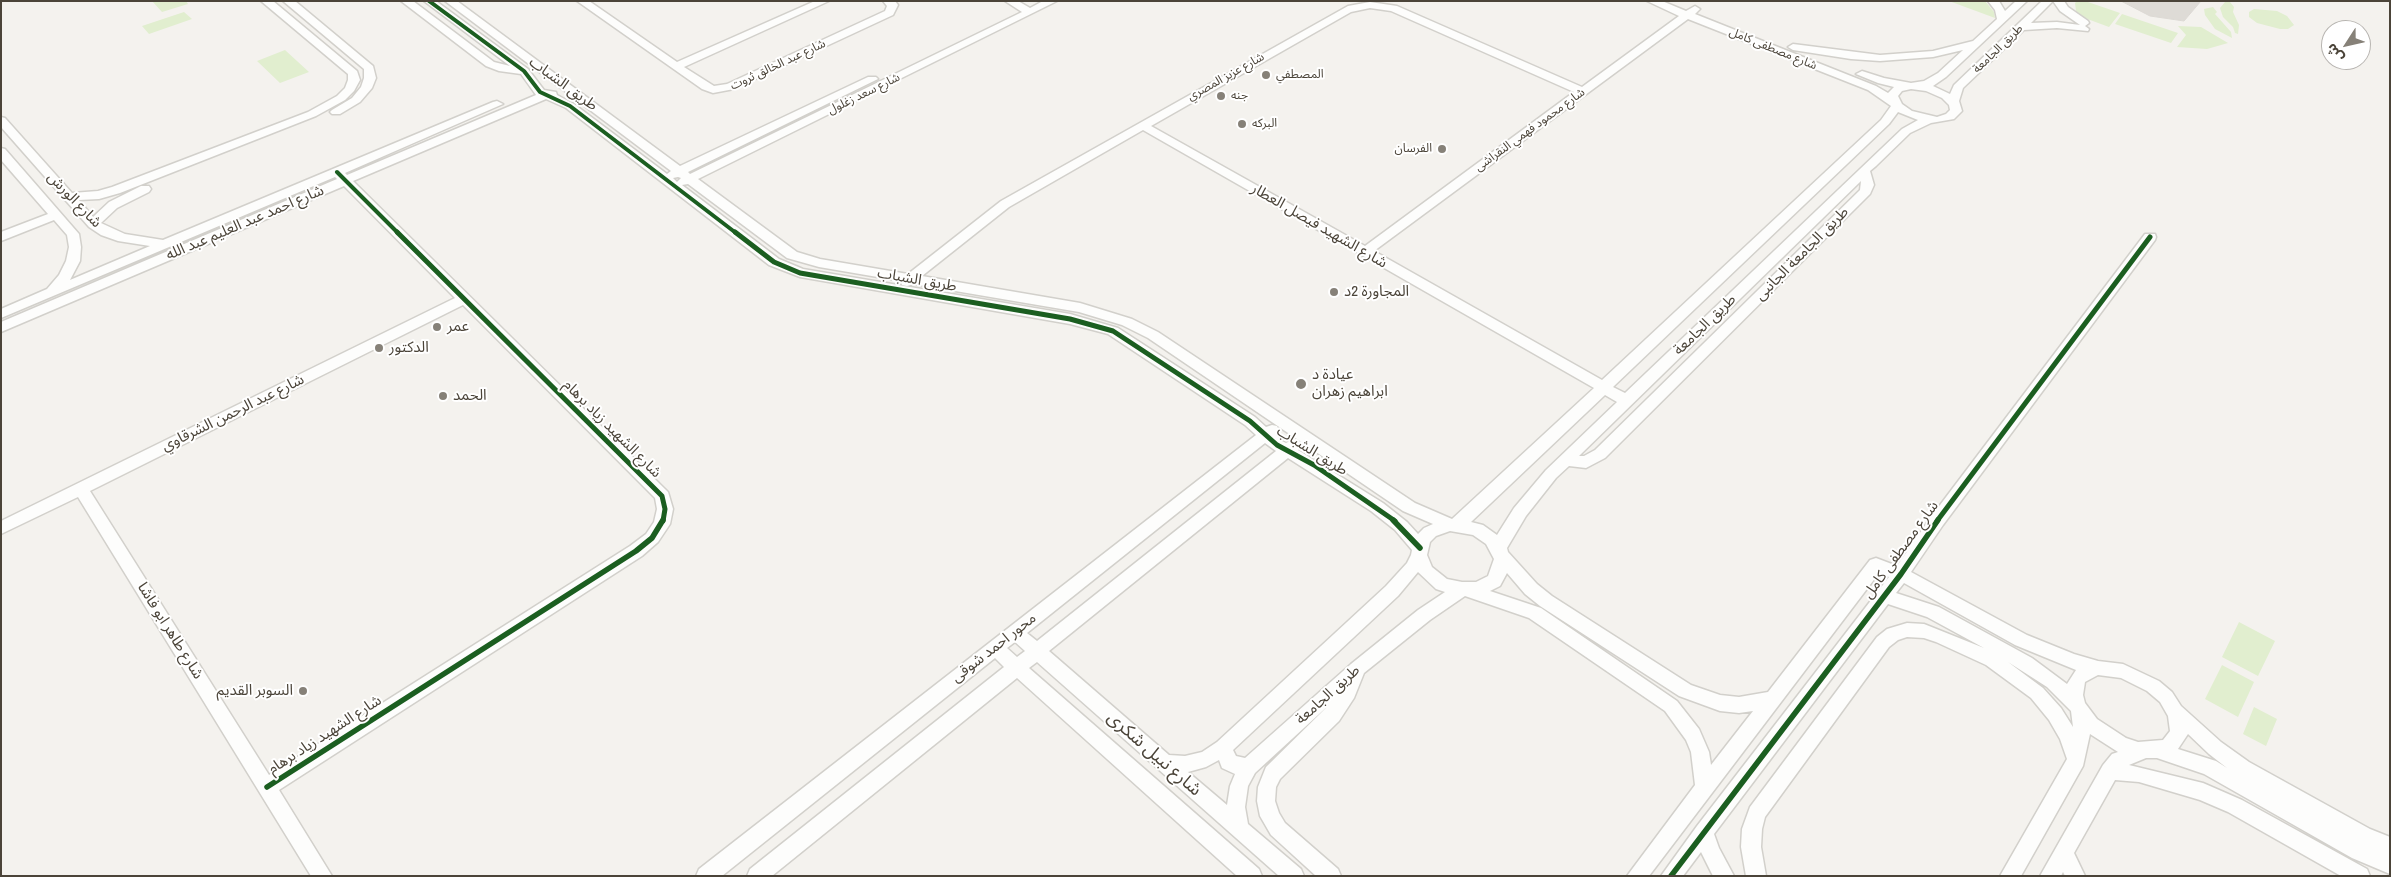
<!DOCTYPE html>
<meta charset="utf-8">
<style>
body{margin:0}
#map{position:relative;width:2391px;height:877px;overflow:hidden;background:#f4f2ee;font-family:"Archivo Narrow","Noto Sans Arabic",sans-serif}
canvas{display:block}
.frame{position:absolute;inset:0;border:2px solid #4b4439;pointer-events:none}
.north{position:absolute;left:2321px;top:20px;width:50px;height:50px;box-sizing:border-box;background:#fff;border:1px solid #b7b4b0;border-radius:50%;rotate:235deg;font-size:14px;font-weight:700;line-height:20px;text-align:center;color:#4b4439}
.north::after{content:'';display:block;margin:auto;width:18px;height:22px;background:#868178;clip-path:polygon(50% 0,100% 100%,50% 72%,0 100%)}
</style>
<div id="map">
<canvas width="2391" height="877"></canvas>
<div class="frame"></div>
<div class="north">ش</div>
</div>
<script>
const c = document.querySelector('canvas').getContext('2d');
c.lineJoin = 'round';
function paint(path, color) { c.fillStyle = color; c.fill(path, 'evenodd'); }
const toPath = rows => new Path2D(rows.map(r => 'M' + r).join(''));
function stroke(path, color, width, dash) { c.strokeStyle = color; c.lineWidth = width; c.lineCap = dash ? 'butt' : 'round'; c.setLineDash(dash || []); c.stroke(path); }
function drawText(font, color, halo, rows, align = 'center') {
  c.font = font + ' "Archivo Narrow","Noto Sans Arabic",sans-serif'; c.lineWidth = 4; c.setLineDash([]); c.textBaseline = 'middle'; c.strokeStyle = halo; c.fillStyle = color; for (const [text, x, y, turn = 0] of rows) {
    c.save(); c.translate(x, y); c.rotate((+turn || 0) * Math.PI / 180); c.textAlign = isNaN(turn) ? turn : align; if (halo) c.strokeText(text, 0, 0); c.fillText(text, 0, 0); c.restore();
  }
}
paint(toPath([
 [152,1,186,1,188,4,162,12],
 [1949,1,1985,1,1994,12,1995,18],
 [2077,1,2085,1,2120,13,2109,27,2082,17,2076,11,2075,3],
 [2225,2,2230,2,2234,7,2233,12,2239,25,2238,34,2235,33,2233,27,2223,17,2220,8],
 [2213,7,2217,12,2215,14,2231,32,2232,38,2215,29,2205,15,2204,9],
 [2254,9,2277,11,2287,16,2294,25,2288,29,2280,29,2257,23,2249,17,2249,12],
 [184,12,192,19,149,34,142,26],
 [2122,14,2178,33,2171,43,2115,24],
 [2178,26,2201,27,2228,43,2207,49,2177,47,2186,35],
 [285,50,309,72,280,83,257,61],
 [2239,622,2275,641,2258,676,2222,657],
 [2222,665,2254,682,2238,717,2205,699],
 [2254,707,2277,719,2266,746,2243,734]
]), '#e1eecf');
const building = toPath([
 [2121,1,2201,1,2184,21,2150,16,2121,1]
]);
paint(building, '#dedbd6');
stroke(building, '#dcd9d4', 1);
const minor = toPath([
 [261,1,273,1,357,71,360,80,354,91,345,100,316,116,120,193,99,199,79,200,93,217,109,202,141,186,149,186,151,189,149,192,117,208,101,223,125,234,163,240,493,102,497,101,503,104,345,173,347,175,536,95,521,74,499,71,486,66,401,1,413,1,494,62,510,66,424,1,436,1,528,69,544,90,556,92,557,95,574,104,667,174,671,171,445,1,457,1,680,166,868,77,876,77,878,79,688,172,690,174,1022,12,1005,1,1018,1,1030,8,1043,1,1057,1,698,179,797,252,820,259,908,274,1001,201,1348,6,1370,2,1397,6,1582,87,1679,16,1647,1,1662,1,1686,11,1695,6,1700,9,1695,14,1876,86,1888,93,1894,87,1878,83,1856,74,1862,71,1884,78,1911,83,1924,81,1938,73,1963,50,1933,57,1880,61,1851,59,1793,50,1788,47,1793,44,1880,55,1933,51,1973,41,1997,19,1995,10,1988,1,1999,1,2005,11,2016,1,2027,1,1946,77,1933,86,1950,94,1954,85,2042,1,2064,1,2068,7,2088,21,2089,23,2085,26,2089,29,2088,31,2057,28,2024,30,1963,88,1959,101,1962,111,1954,119,1931,123,1910,133,1876,166,1870,171,1874,185,1870,194,1605,458,1586,468,1569,466,1556,478,1526,516,1507,548,1508,552,1537,584,1552,596,1691,685,1720,695,1739,697,1768,692,1870,560,1876,558,1897,566,1931,517,2145,234,2155,234,2156,237,2155,240,1943,525,1911,572,2027,635,2074,654,2098,661,2123,664,2159,681,2172,692,2181,706,2221,742,2249,762,2370,829,2390,837,2390,855,2373,849,2390,855,2390,874,2352,858,2204,774,2157,758,2146,758,2129,765,2203,783,2242,800,2367,869,2370,876,2341,876,2228,812,2200,800,2139,782,2115,780,2074,853,2085,876,2065,876,2063,872,2061,876,2040,876,2103,765,2112,754,2118,752,2090,734,2083,766,2021,876,2000,876,2067,759,2060,739,2049,720,2031,698,1986,665,1936,642,1924,638,1907,637,1898,640,1889,647,1765,817,1762,829,1761,847,1766,876,1746,876,1741,847,1742,829,1750,807,1877,637,1887,629,1907,623,1924,624,1984,648,1927,617,1888,604,1714,834,1719,848,1734,876,1713,876,1701,852,1683,876,1661,876,1697,826,1889,577,1879,573,1649,876,1627,876,1695,785,1691,752,1686,740,1665,711,1529,618,1465,596,1430,620,1364,673,1354,698,1339,721,1280,779,1276,787,1275,801,1279,813,1285,823,1338,869,1341,876,1316,876,1271,835,1260,816,1257,801,1258,787,1266,767,1330,704,1255,773,1248,786,1245,807,1248,824,1301,869,1304,876,1279,876,1037,662,1029,668,1259,869,1262,876,1237,876,1017,678,772,876,747,876,750,869,1004,667,995,658,722,876,696,876,699,869,1256,435,1245,425,1108,334,1070,324,800,277,769,265,566,108,546,99,353,181,668,492,673,509,670,524,658,542,642,556,279,790,332,876,311,876,78,497,1,534,1,521,455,298,344,186,1,332,1,322,337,179,335,177,1,318,1,309,47,289,59,275,66,261,69,247,67,235,54,220,1,241,1,232,48,214,1,160,1,148,5,149,79,234,81,247,80,261,70,280,150,246,118,241,101,235,89,227,1,127,1,117,5,118,72,193,98,191,112,187,308,112,337,96,345,88,348,80,348,74,261,1],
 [2053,1,2060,11,2080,25,2057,22,2031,23,2053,1],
 [1370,8,1391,11,1574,92,1365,246,1151,126,1351,12,1370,8],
 [1688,19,1868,90,1891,106,1881,120,1602,380,1374,251,1688,19],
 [1911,89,1926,91,1942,98,1949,105,1950,110,1946,114,1937,117,1912,111,1902,104,1898,96,1902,91,1911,89],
 [1898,112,1918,120,1902,129,1625,393,1613,387,1889,124,1898,112],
 [1143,130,1594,388,1452,519,1415,503,1158,332,1132,319,1080,303,922,276,1009,207,1143,130],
 [678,177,681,178,677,182,673,178,678,177],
 [1861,181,1860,190,1595,450,1584,456,1579,456,1861,181],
 [688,184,787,258,819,267,901,281,902,285,907,286,914,284,1079,312,1122,325,1148,338,1403,511,1433,524,1424,528,1418,534,1407,522,1383,503,1298,450,1302,445,1299,441,1294,439,1286,443,1282,441,1276,435,1279,430,1277,426,1272,425,1266,427,1255,417,1118,328,1070,314,803,269,779,259,682,185,688,184],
 [463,305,655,498,657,509,654,522,646,534,630,546,269,775,90,491,463,305],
 [1605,395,1617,402,1546,470,1514,508,1497,535,1483,525,1471,522,1605,395],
 [1265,443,1276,451,1037,641,1027,633,1265,443],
 [1288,458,1371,511,1395,530,1412,550,1411,555,1407,563,1386,586,1217,742,1202,752,1185,756,1169,755,1049,651,1288,458],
 [1450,531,1473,535,1486,544,1494,559,1488,576,1476,582,1462,582,1447,579,1432,567,1427,555,1430,542,1436,536,1450,531],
 [1418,572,1436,589,1445,592,1418,610,1351,664,1245,758,1236,756,1233,750,1398,596,1418,572],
 [1507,573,1525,594,1540,606,1679,696,1720,711,1739,713,1753,711,1711,765,1709,752,1699,729,1677,701,1541,608,1490,591,1500,586,1507,573],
 [1904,583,2015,645,2076,670,2067,684,2032,658,1939,607,1896,593,1904,583],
 [1015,642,1025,651,1017,657,1007,648,1015,642],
 [2008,662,2047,687,2071,711,2073,727,2061,708,2043,688,2008,662],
 [2098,675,2121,678,2147,691,2160,702,2168,716,2170,731,2163,740,2138,742,2126,738,2097,719,2085,703,2083,695,2085,682,2098,675],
 [2188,734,2209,754,2227,768,2216,761,2178,749,2188,734],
 [1219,760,1222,768,1235,774,1230,786,1227,805,1188,772,1206,767,1219,760],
 [283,1,295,1,373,66,376,78,372,88,360,102,340,114,332,114,330,112,332,110,352,98,361,87,364,78,364,69,283,1],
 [577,1,589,1,677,62,815,1,829,1,684,67,714,86,727,84,885,11,887,6,883,1,895,1,898,5,893,15,734,89,713,93,702,89,577,1]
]);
stroke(minor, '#d2d0cb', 3);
paint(minor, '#fdfdfc');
stroke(toPath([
 [429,1,524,71,540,92,570,106,736,233],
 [337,172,398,233]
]), '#1b5e20', 4);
stroke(toPath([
 [397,232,662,496,665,509,663,521],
 [735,232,774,262,800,273,1070,319,1113,331,1250,421,1277,445,1314,465,1395,521],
 [1937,521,2150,237]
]), '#1b5e20', 5);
stroke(toPath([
 [1393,520,1420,548],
 [267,787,636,551,652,538,663,520],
 [1671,876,1901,574,1938,520]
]), '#1b5e20', 5.5);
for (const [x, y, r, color] of [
 [1266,75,5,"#868178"],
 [1221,96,5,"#868178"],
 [1242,124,5,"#868178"],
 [1442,149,5,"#868178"],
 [1334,292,5,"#868178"],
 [437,327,5,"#868178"],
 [379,348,5,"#868178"],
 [1301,384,6,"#868178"],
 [443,396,5,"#868178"],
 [303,691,5,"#868178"]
]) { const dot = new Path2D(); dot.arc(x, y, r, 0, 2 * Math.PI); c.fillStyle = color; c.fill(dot); stroke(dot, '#fff', 2); }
drawText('12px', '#4b4439', '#fff', [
 ["شارع مصطفى كامل",1773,49,22],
 ["طريق الجامعة",1998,49,-44],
 ["شارع عبد الخالق ثروت",778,65,-25],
 ["شارع عزيز المصري",1226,77,-29],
 ["شارع سعد زغلول",864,94,-26],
 ["شارع محمود فهمي النقراشى",1530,130,-36]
]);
drawText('12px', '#4b4439', '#fff', [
 ["المصطفي",1276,75],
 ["جنه",1231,96],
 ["البركه",1252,124],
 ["الفرسان",1432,149,"right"]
], 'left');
drawText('15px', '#4b4439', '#fff', [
 ["طريق الشباب",563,84,36],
 ["شارع الورش",74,200,46],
 ["شارع احمد عبد العليم عبد الله",245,223,-23],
 ["شارع الشهيد فيصل العطار",1319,226,30],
 ["طريق الجامعة الجانبى",1802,254,-45],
 ["طريق الشباب",917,280,10],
 ["طريق الجامعة",1705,325,-44],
 ["شارع عبد الرحمن الشرقاوي",233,413,-26],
 ["شارع الشهيد زياد برهام",612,429,45],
 ["طريق الشباب",1312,451,32],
 ["شارع مصطفى كامل",1901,550,-54],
 ["شارع طاهر ابو فاشا",170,631,58],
 ["محور احمد شوقى",994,648,-38],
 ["طريق الجامعة",1328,695,-42],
 ["شارع الشهيد زياد برهام",325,735,-33]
]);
drawText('15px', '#4b4439', '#fff', [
 ["المجاورة 2د",1344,292],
 ["عمر",447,327],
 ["الدكتور",389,348],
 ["عيادة د",1312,375],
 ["ابراهيم زهران",1312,392],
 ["الحمد",453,396],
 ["السوبر القديم",293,691,"right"]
], 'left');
drawText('18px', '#4b4439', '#fff', [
 ["شارع نبيل شكرى",1154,754,41]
]);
</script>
